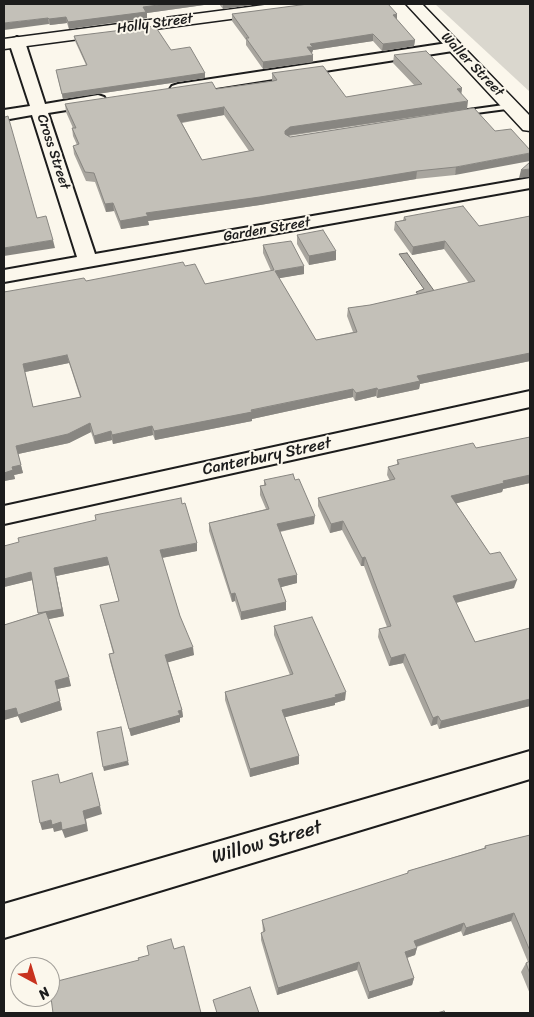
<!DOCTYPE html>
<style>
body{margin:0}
#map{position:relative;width:534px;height:1017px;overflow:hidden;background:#fbf7ec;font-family:Sriracha,sans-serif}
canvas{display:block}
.frame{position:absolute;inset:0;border:5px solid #1c1c1c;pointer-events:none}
.north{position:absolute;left:10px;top:957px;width:50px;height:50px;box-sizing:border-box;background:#fbf7ec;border:1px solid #a29f99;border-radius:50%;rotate:141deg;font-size:14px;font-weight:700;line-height:20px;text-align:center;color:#1c1c1c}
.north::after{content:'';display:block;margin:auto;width:18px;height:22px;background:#c8321e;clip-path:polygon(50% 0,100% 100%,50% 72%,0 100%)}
</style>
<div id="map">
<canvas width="534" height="1017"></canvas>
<div class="frame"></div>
<div class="north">N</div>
</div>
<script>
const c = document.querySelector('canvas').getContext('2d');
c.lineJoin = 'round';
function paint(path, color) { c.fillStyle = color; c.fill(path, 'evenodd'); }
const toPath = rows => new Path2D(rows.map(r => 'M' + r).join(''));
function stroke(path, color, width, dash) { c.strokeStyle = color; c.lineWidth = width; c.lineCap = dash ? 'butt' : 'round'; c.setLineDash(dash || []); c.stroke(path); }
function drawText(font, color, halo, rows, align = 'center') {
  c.font = font + ' Sriracha,sans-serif'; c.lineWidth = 4; c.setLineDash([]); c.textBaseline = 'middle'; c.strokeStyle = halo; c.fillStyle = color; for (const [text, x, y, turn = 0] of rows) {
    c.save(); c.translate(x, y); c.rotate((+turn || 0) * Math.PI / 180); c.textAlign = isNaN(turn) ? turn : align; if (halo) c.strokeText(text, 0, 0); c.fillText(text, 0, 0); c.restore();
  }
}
paint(toPath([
 [435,4,530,4,530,92]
]), '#dad7ce');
const water = toPath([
 [407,253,435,292,419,296,416,292,424,289,399,254,407,253]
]);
paint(water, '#afaca5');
stroke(water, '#74726e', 1);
const service = toPath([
 [511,104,515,106,514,108,461,115,457,113,461,111,511,104]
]);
const minor = toPath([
 [17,37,22,39,25,42,45,104,98,95,104,97,106,100,104,103,98,105,48,113,95,254,530,178,530,188,4,282,4,270,77,257,32,115,4,120,4,110,30,106,9,42,12,39,17,37],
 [454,42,459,44,462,47,459,50,178,94,172,92,170,89,172,86,178,84,454,42],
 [530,391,530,407,4,524,4,506,530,391],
 [530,751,530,779,4,938,4,904,530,751]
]);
const tertiary = toPath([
 [272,4,314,4,312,7,306,9,4,49,4,39,272,4],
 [406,4,422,4,530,116,530,131,523,130,406,4]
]);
stroke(service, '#1c1c1c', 4);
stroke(minor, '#1c1c1c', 4);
stroke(tertiary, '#1c1c1c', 3);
paint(service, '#fbf7ec');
paint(minor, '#fbf7ec');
paint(tertiary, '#fbf7ec');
paint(toPath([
 [4,4,259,4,223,9,219,4,204,5,147,13,147,18,69,29,67,23,50,25,49,24],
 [306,5,397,14,397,20,415,40,414,46,382,51,373,41,313,50,312,53,313,62,263,69,246,45,246,40,232,21,232,14],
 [74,36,171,50,205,73,205,78,63,99,57,75,86,65,75,41],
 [394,55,462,88,461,94,467,109,289,136,290,137,474,108,455,175,416,179,260,205,148,221,149,225,121,229,114,211,106,212,95,182,86,181,74,154,73,146,77,145,73,136,72,128,73,128,66,112,65,104,216,89,272,81,272,73,346,97,415,86,393,63],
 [224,115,249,151,202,160,182,123],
 [530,216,530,361,420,384,419,389,377,398,376,396,355,401,353,397,252,419,252,421,155,440,153,435,113,444,112,440,95,444,91,432,69,443,18,454,23,473,14,475,15,479,4,481,4,292,86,281,185,266,205,284,271,271,263,253,263,245,304,274,279,278,316,340,353,332,347,316,348,308,370,305,469,283,444,249,412,255,394,230,395,222,403,220,404,217,479,226],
 [69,363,80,397,33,407,25,372],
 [297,235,336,251,336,260,309,265,297,244],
 [530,437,530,483,503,489,502,492,456,503,490,554,514,588,456,603,475,642,530,628,530,706,439,729,437,724,431,726,403,663,389,666,378,637,379,629,387,627,364,566,361,566,342,530,330,533,318,506,318,498,390,481,387,475,388,467,397,465,397,460,476,448],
 [264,480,314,524,280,532,297,583,281,587,286,602,286,610,241,620,235,601,232,602,209,531,209,523,266,509,260,495,260,486,264,485],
 [4,546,197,551,162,558,180,616,194,655,168,662,182,710,183,717,180,718,180,722,131,736,110,661,109,654,113,653,100,605,119,602,109,565,56,576,64,616,48,619,71,686,57,689,62,710,21,723,18,716,4,720,4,625,38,614,32,580,4,587],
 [274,626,345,700,335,703,335,705,285,717,299,764,250,777,225,700,225,692,290,675,274,635],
 [530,835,530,994,521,972,526,963,528,962,511,921,463,936,461,931,417,947,415,955,407,958,414,978,412,985,368,999,357,970,277,995,261,940,261,933,263,932,262,920,407,874,408,871,484,848,485,846]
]), '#a8a59e');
paint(toPath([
 [166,4,204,4,204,5,147,13,147,18,69,29,68,22,143,7],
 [223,4,259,4,223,9],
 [397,14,397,20,393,15],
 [66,17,67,23,50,25,49,19],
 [48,18,49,24,4,30,4,23],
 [373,34,373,41,313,50,312,53,307,54,307,47,310,44],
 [415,40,414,46,382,51,383,44],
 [313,55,313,62,263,69,263,62],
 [205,73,205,78,63,99,62,94],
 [462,88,461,96,457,89],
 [468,101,467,109,290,135,285,138,285,131,290,127],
 [224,107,224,115,178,123,177,115],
 [530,153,530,161,455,175,456,167],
 [530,169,530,177,519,178,521,170],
 [417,171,416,179,260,205,148,221,149,225,121,229,120,221,146,213],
 [113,203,114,211,106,212,105,204],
 [53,240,55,248,4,256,4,248],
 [445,241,444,249,412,255,413,247],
 [336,251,336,260,309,265,309,256],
 [304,266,304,274,275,279,275,271],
 [530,353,530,361,420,384,419,389,377,398,378,390,417,376],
 [67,355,69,363,25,372,23,364],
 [377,388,376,396,355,401,356,393],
 [353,389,353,397,252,419,252,421,155,440,154,431],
 [90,423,91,432,69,443,18,454,23,473,14,475,15,479,4,481,4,473,12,467,16,446],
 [152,426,153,435,113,444,112,435],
 [111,431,112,440,95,444,94,436],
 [530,475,530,483,503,489,502,492,450,505,451,496,503,481],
 [315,516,314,524,277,532,277,524],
 [343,521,342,530,330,533,331,524],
 [197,543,197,551,161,558,160,550],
 [107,557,109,565,56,576,64,616,40,621,54,568],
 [365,557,364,566,361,566,362,558],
 [31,572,33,580,4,587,4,579],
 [297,575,297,583,278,588,278,579],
 [517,580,514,588,451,604,453,596],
 [235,593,235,601,232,602,231,594],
 [286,602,286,610,241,620,241,612],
 [193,647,194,655,166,663,165,655],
 [405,654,403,663,389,666,391,658],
 [69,677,71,686,57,689,62,710,21,723,18,716,4,720,4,711,55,681],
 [346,692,345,700,335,703,335,705,282,718,282,710],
 [530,699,530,706,439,729,441,721],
 [182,710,183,717,180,718,180,722,131,736,129,729],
 [438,716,437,724,431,726,433,718],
 [299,756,299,764,250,777,250,769],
 [128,761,129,765,104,771,103,767],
 [92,773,102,814,86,819,88,831,65,838,62,830,54,832,53,828,42,830,40,823,83,811],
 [514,913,511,921,463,936,466,928],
 [464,923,461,931,412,948,414,941],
 [417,948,415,955,403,959,405,952],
 [359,962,357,970,277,995,278,988],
 [414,978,412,985,368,999,369,992]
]), '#888681');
const building = toPath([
 [4,4,166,4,143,7,146,12,68,22,66,17,49,19,48,18,4,23,4,4],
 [308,4,388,4,397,14,393,15,415,40,383,44,373,34,310,44,313,47,307,47,313,55,263,62,246,38,249,38,232,14,308,4],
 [155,26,171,50,190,47,205,73,62,94,56,70,87,65,74,36,155,26],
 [426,51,462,88,457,89,468,101,290,127,285,131,285,134,290,137,474,108,495,131,511,129,530,150,530,153,456,167,417,171,260,197,146,213,148,216,120,221,113,203,105,204,94,173,85,172,73,146,79,144,72,128,76,128,65,104,212,82,216,89,273,81,277,80,272,73,323,66,346,97,422,84,394,55,426,51],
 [224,107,254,150,202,160,177,115,224,107],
 [4,116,5,117,8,116,37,218,46,216,53,240,4,248,4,116],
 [530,162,530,169,521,170,530,162],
 [463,206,479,226,530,216,530,353,417,376,420,381,378,390,377,388,356,393,353,389,251,410,252,412,154,431,152,426,112,435,111,431,94,436,90,423,68,434,16,446,21,465,12,467,13,470,4,473,4,292,84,278,86,281,183,262,185,266,195,264,205,284,274,270,263,245,291,241,304,266,275,271,316,340,357,332,348,308,370,305,475,281,445,241,413,247,395,222,406,220,404,217,463,206],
 [67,355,81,397,33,407,23,364,67,355],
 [323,230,336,251,309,256,297,235,323,230],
 [530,437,530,475,503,481,504,483,451,496,490,554,500,552,517,580,453,596,475,642,530,628,530,699,441,721,438,716,433,718,405,654,391,658,379,629,391,626,365,557,362,558,343,521,331,524,318,498,395,479,388,467,399,464,397,460,473,443,476,448,530,437],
 [293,474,295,480,299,479,315,516,277,524,297,575,278,579,286,602,241,612,235,593,231,594,209,523,269,509,260,486,266,485,264,480,293,474],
 [181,498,182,504,185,503,197,543,160,550,180,616,193,647,165,655,182,710,178,711,180,715,129,729,109,654,114,653,100,605,119,601,107,557,54,568,62,609,38,613,31,572,4,579,4,546,19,542,18,538,96,520,95,515,181,498],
 [46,612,69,677,55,681,60,701,18,715,16,708,4,711,4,625,46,612],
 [312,617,346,692,335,695,336,697,282,710,299,756,250,769,225,692,293,674,274,626,312,617],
 [121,727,128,761,103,767,97,732,121,727],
 [92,773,100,806,83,811,86,824,62,830,61,822,52,825,51,820,40,823,32,781,58,774,60,783,92,773],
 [530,835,530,951,514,913,466,928,464,923,414,941,417,948,405,952,414,978,369,992,359,962,278,988,261,933,265,931,262,920,408,873,408,871,486,848,485,846,530,835],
 [171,939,174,949,184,946,201,1013,53,1013,50,990,50,983,139,960,138,958,149,955,147,946,171,939],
 [530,961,530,974,526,963,530,961],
 [250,987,259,1013,217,1013,213,1000,250,987],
 [444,1011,446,1013,437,1013,444,1011]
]);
paint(building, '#c3c0b8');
stroke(building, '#888681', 1);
drawText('14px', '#1c1c1c', '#fbf7ec', [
 ["Holly Street",155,24,-8],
 ["Waller Street",472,65,46],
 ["Cross Street",53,152,72],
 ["Garden Street",267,230,-10]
]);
drawText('16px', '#1c1c1c', '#fbf7ec', [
 ["Canterbury Street",267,457,-12]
]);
drawText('19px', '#1c1c1c', '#fbf7ec', [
 ["Willow Street",267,843,-16]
]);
</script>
